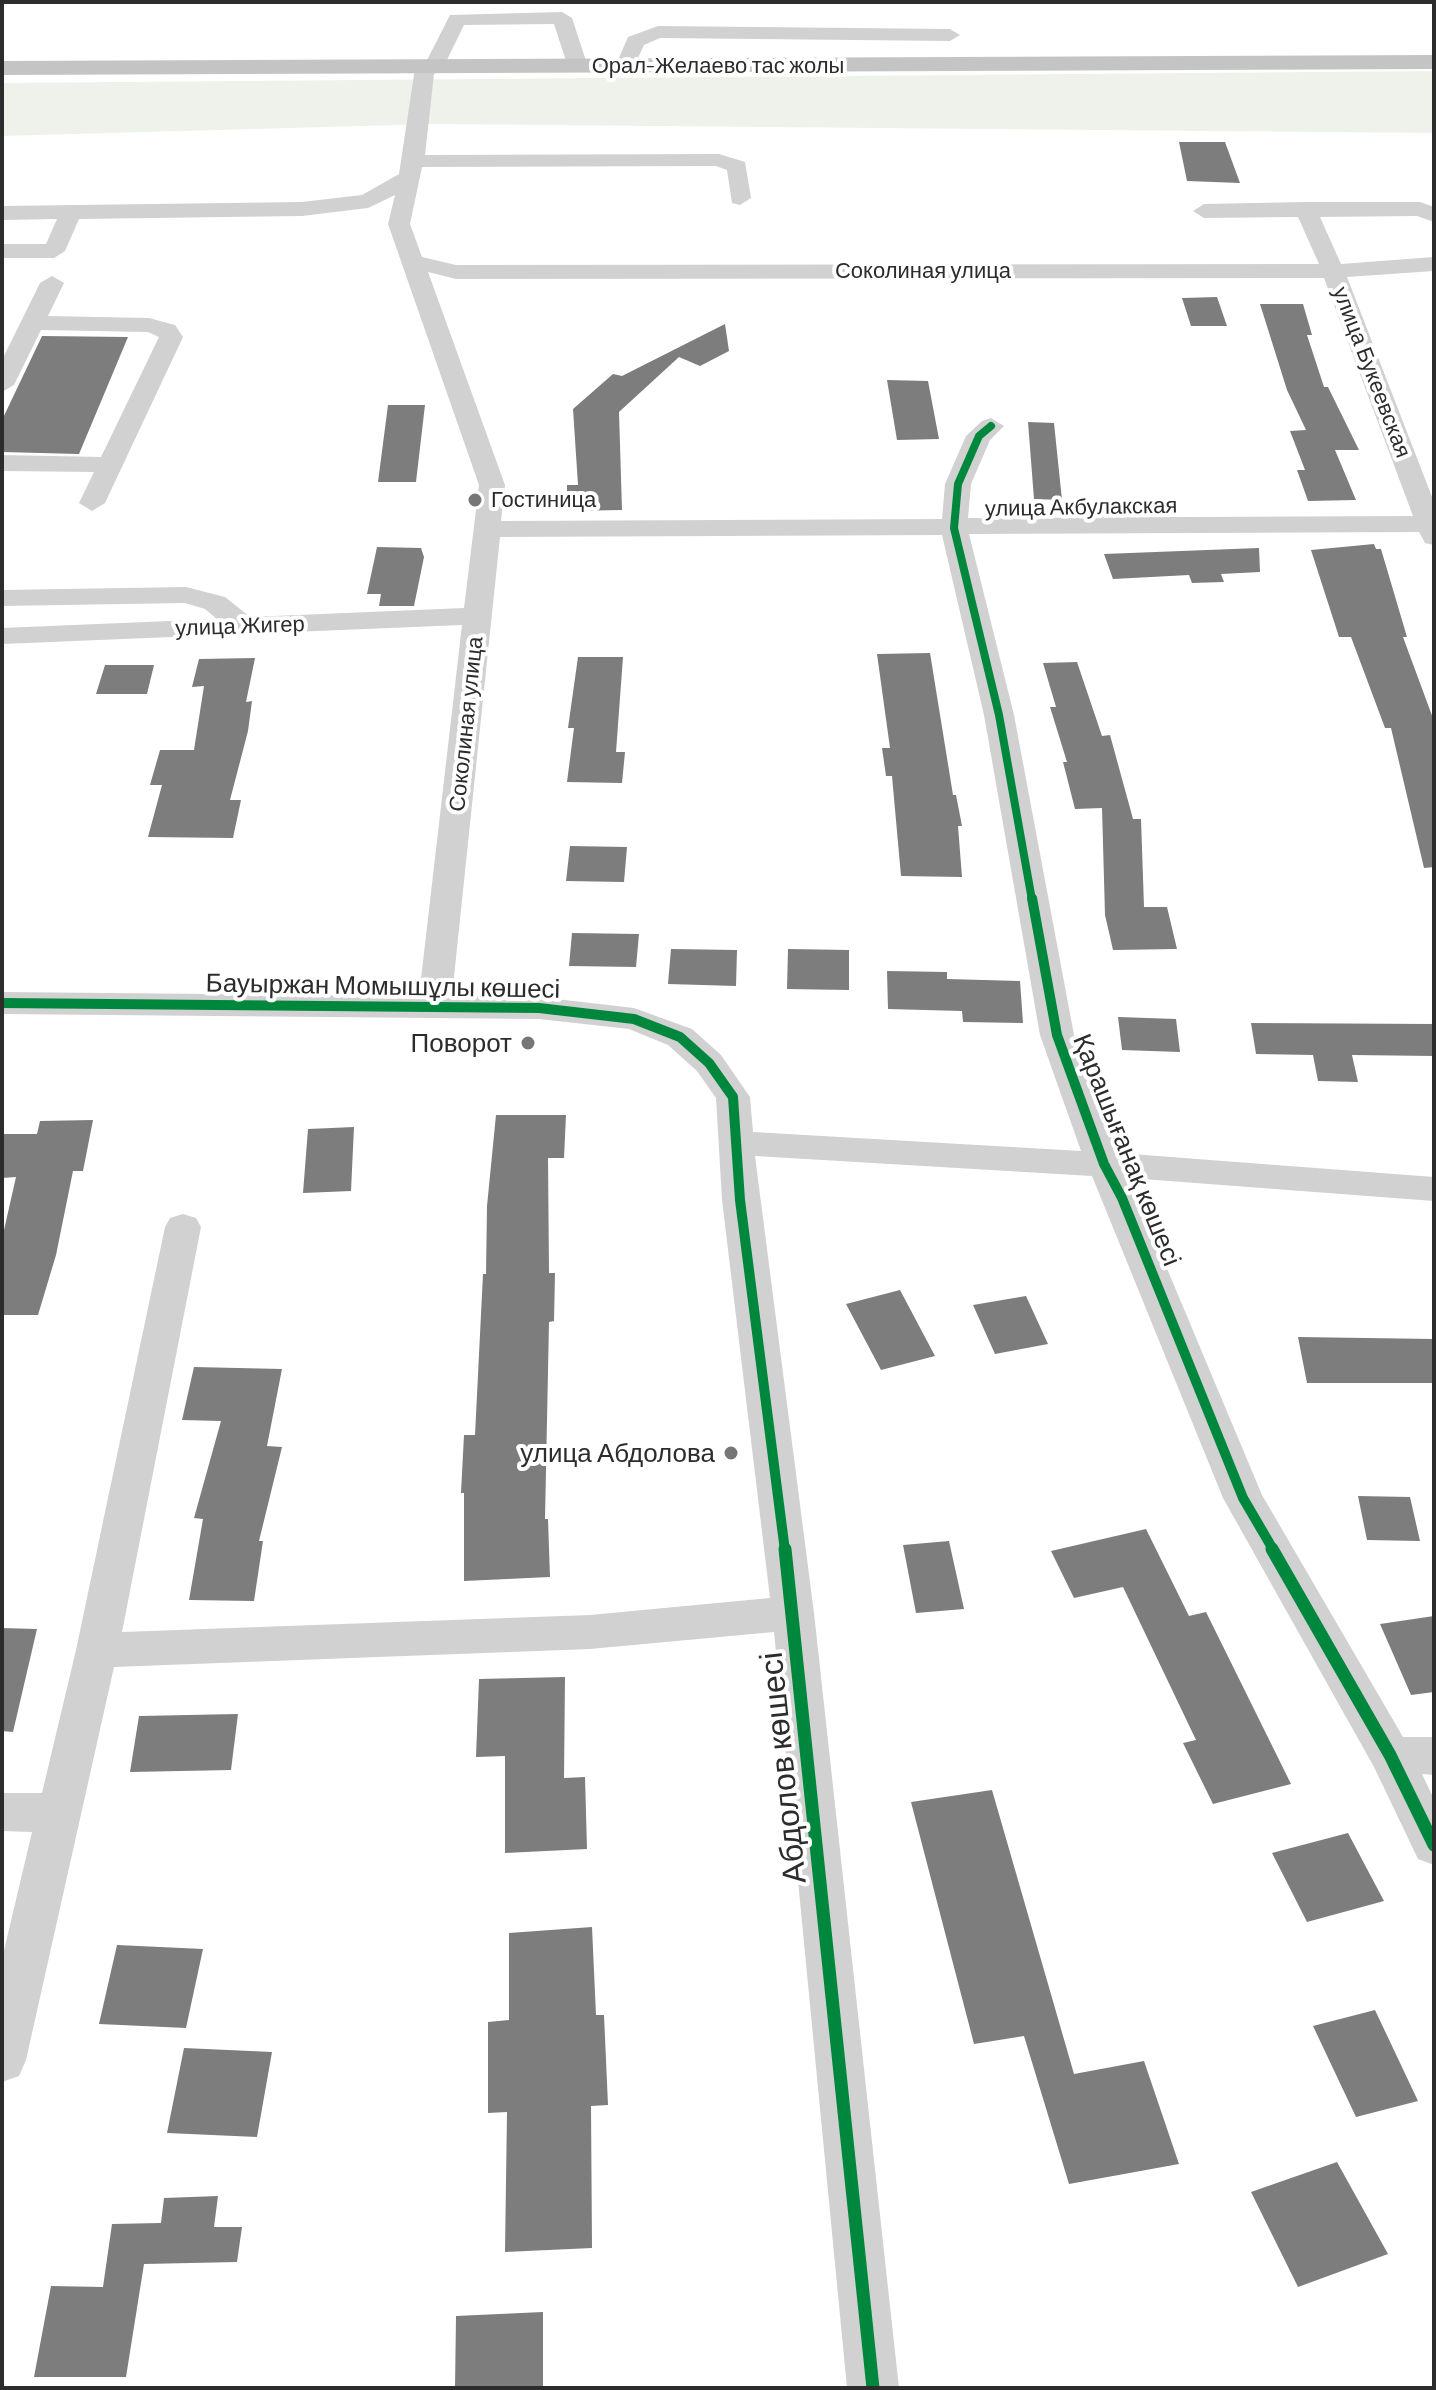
<!DOCTYPE html>
<meta charset="utf-8">
<style>
body{margin:0}
#map{position:relative;width:1436px;height:2390px;overflow:hidden;background:#fff;font-family:Barlow,sans-serif}
canvas{display:block}
.frame{position:absolute;inset:0;border:4px solid #2c2c2c;pointer-events:none}
</style>
<div id="map">
<canvas width="1436" height="2390"></canvas>
<div class="frame"></div>
</div>
<script>
const c = document.querySelector('canvas').getContext('2d');
c.lineJoin = 'round';
function paint(path, color) { c.fillStyle = color; c.fill(path, 'evenodd'); }
const toPath = rows => new Path2D(rows.map(r => 'M' + r).join(''));
function stroke(path, color, width, dash) { c.strokeStyle = color; c.lineWidth = width; c.lineCap = dash ? 'butt' : 'round'; c.setLineDash(dash || []); c.stroke(path); }
function drawText(font, color, halo, rows, align = 'center') {
  c.font = font + ' Barlow,sans-serif'; c.lineWidth = 8; c.setLineDash([]); c.textBaseline = 'middle'; c.strokeStyle = halo; c.fillStyle = color; for (const [text, x, y, turn = 0] of rows) {
    c.save(); c.translate(x, y); c.rotate((+turn || 0) * Math.PI / 180); c.textAlign = isNaN(turn) ? turn : align; if (halo) c.strokeText(text, 0, 0); c.fillText(text, 0, 0); c.restore();
  }
}
paint(toPath([
 [1434,71,1434,133,434,124,2,136,2,83]
]), '#eef2eb');
paint(toPath([
 [1179,142,1225,142,1240,183,1187,181],
 [1217,297,1227,326,1191,326,1182,298],
 [1260,304,1303,304,1312,335,1307,335,1324,387,1328,387,1359,450,1335,450,1356,500,1308,501,1297,470,1305,470,1290,431,1306,430,1287,390],
 [725,324,729,351,700,366,679,357,619,412,622,510,567,511,567,485,578,485,573,409,613,374,622,376],
 [42,336,128,337,79,454,2,452,2,420],
 [887,380,928,381,939,439,897,440],
 [388,405,425,405,416,482,378,482],
 [1028,422,1054,423,1062,500,1034,499],
 [1374,544,1376,549,1381,549,1407,637,1403,637,1434,721,1434,867,1424,868,1391,728,1385,728,1351,637,1339,637,1311,550],
 [377,547,421,548,424,557,414,606,379,606,381,594,367,594],
 [1259,548,1260,572,1221,574,1224,582,1192,583,1189,575,1113,579,1104,554],
 [930,653,953,795,956,795,962,826,958,826,962,877,901,876,892,776,886,776,882,748,890,748,877,654],
 [578,657,623,657,616,752,625,752,622,783,567,782,574,728,568,728],
 [255,658,246,702,252,701,248,731,230,800,241,800,233,838,148,837,162,785,150,785,160,750,194,750,204,686,192,687,199,659],
 [1077,662,1102,736,1110,735,1133,819,1141,819,1144,907,1167,907,1177,949,1113,950,1105,915,1102,808,1075,809,1063,762,1067,762,1050,707,1056,707,1043,663],
 [105,665,154,665,147,694,96,694],
 [570,846,627,847,624,882,566,881],
 [572,933,639,934,636,967,569,966],
 [671,949,737,950,736,986,668,984],
 [788,949,849,950,849,990,787,989],
 [887,971,947,972,947,979,1020,981,1023,1023,963,1022,962,1011,888,1009],
 [1118,1017,1176,1019,1180,1052,1122,1050],
 [1251,1023,1434,1024,1434,1056,1352,1055,1358,1082,1318,1081,1313,1055,1256,1054],
 [496,1115,566,1115,564,1158,548,1158,549,1273,555,1273,554,1321,549,1322,545,1519,548,1519,550,1577,464,1581,464,1493,461,1493,464,1435,475,1435,483,1274,486,1274,487,1206],
 [93,1120,83,1171,73,1171,56,1255,38,1315,2,1315,2,1239,16,1177,2,1178,2,1134,37,1134,40,1121],
 [354,1127,351,1191,303,1193,308,1129],
 [900,1290,935,1356,881,1370,846,1304],
 [1026,1296,1048,1344,995,1354,973,1305],
 [1298,1337,1434,1339,1434,1383,1307,1383],
 [194,1367,282,1369,267,1446,282,1447,259,1541,263,1541,254,1601,189,1600,203,1519,194,1518,221,1421,182,1420],
 [1358,1496,1410,1497,1420,1541,1367,1540],
 [1146,1529,1189,1616,1206,1612,1291,1784,1213,1804,1183,1743,1196,1740,1123,1587,1074,1598,1051,1551],
 [949,1541,964,1609,916,1613,903,1545],
 [1434,1616,1434,1692,1411,1695,1380,1624],
 [2,1628,37,1629,13,1732,2,1731],
 [565,1677,564,1778,585,1777,587,1849,505,1853,505,1756,476,1757,479,1679],
 [238,1714,231,1770,130,1772,139,1716],
 [992,1790,1074,2074,1144,2061,1179,2164,1069,2184,1024,2036,974,2044,911,1802],
 [1348,1833,1384,1901,1307,1922,1272,1853],
 [592,1927,596,2015,604,2015,608,2105,591,2106,592,2248,505,2252,507,2112,488,2113,488,2022,509,2020,509,1933],
 [117,1945,203,1949,186,2028,99,2024],
 [1375,2010,1418,2101,1356,2117,1313,2026],
 [184,2048,272,2052,257,2137,167,2133],
 [1337,2162,1388,2254,1298,2287,1251,2192],
 [218,2196,214,2227,242,2227,237,2262,144,2264,126,2377,34,2377,51,2286,103,2287,112,2224,161,2223,164,2198],
 [543,2312,543,2388,455,2388,456,2316]
]), '#7d7d7d');
paint(toPath([
 [562,12,572,18,588,67,585,71,571,71,568,67,554,24,464,25,443,68,434,74,425,155,719,154,745,162,751,198,740,205,732,203,727,170,716,166,422,167,410,224,422,257,456,265,1319,264,1298,217,1204,218,1193,211,1204,204,1306,202,1420,202,1434,207,1434,222,1417,216,1320,217,1341,264,1434,257,1434,271,1347,277,1434,502,1434,545,1425,543,1419,532,969,534,1014,715,1074,1035,1118,1153,1434,1177,1434,1201,1129,1178,1262,1495,1403,1737,1434,1737,1434,1775,1422,1774,1434,1799,1434,1865,1418,1859,1374,1767,1223,1498,1092,1176,755,1156,814,1613,899,2388,847,2388,774,1632,590,1649,114,1667,26,2060,19,2076,2,2082,2,1959,32,1832,2,1831,2,1793,42,1793,76,1650,165,1227,170,1218,183,1214,196,1218,201,1227,122,1632,590,1615,770,1598,722,1200,716,1098,697,1071,668,1045,629,1029,539,1019,2,1014,2,992,419,996,462,625,2,644,2,628,217,619,205,609,185,603,2,606,2,590,186,587,225,597,250,617,464,608,479,485,388,224,395,195,368,208,302,216,79,219,65,251,54,258,2,258,2,244,46,244,57,219,2,220,2,206,302,202,362,195,399,174,415,68,426,62,450,15,562,12],
 [428,272,456,279,1324,278,1413,516,968,518,971,484,990,440,1004,426,991,418,982,421,966,436,945,484,942,519,501,521,505,485,428,272],
 [942,535,984,715,1040,1035,1081,1151,753,1132,750,1097,721,1055,692,1029,634,1008,539,997,452,996,500,537,942,535],
 [658,26,950,29,960,35,950,41,660,38,644,45,632,71,618,71,615,67,628,37,658,26],
 [52,276,64,283,48,316,149,318,175,325,183,337,105,503,92,511,79,503,94,472,2,471,2,455,101,457,159,337,148,332,41,330,14,385,2,392,2,360,40,283,52,276]
]), '#d1d1d1');
paint(toPath([
 [1434,55,1434,69,2,75,2,61,1434,55]
]), '#c4c4c4');
stroke(toPath([
 [991,426,979,436,958,484,954,528,999,715,1032,900]
]), '#00873e', 8);
stroke(toPath([
 [1032,898,1057,1035,1104,1164,1122,1198,1243,1498,1274,1551],
 [2,1003,539,1008,634,1019,680,1037,709,1063,733,1097,740,1200,785,1551]
]), '#00873e', 10);
stroke(toPath([
 [785,1549,873,2388],
 [1272,1549,1390,1755,1434,1845]
]), '#00873e', 13);
for (const [x, y, r, color] of [
 [475,500,8,"#767676"],
 [528,1043,8,"#767676"],
 [731,1453,8,"#767676"]
]) { const dot = new Path2D(); dot.arc(x, y, r, 0, 2 * Math.PI); c.fillStyle = color; c.fill(dot); stroke(dot, '#fff', 3); }
drawText('22px', '#2c2c2c', '#fff', [
 ["Орал-Желаево тас жолы",718,66],
 ["Соколиная улица",923,271],
 ["улица Букеевская",1372,372,69],
 ["улица Акбулакская",1081,507,-1],
 ["улица Жигер",240,626,-2],
 ["Соколиная улица",466,724,-84]
]);
drawText('22px', '#2c2c2c', '#fff', [
 ["Гостиница",491,500]
], 'left');
drawText('26px', '#2c2c2c', '#fff', [
 ["Бауыржан Момышұлы көшесі",383,986,1],
 ["Қарашығанақ көшесі",1127,1150,68]
]);
drawText('26px', '#2c2c2c', '#fff', [
 ["Поворот",512,1043],
 ["улица Абдолова",715,1453]
], 'right');
drawText('32px', '#2c2c2c', '#fff', [
 ["Абдолов көшесі",783,1768,-96]
]);
</script>
